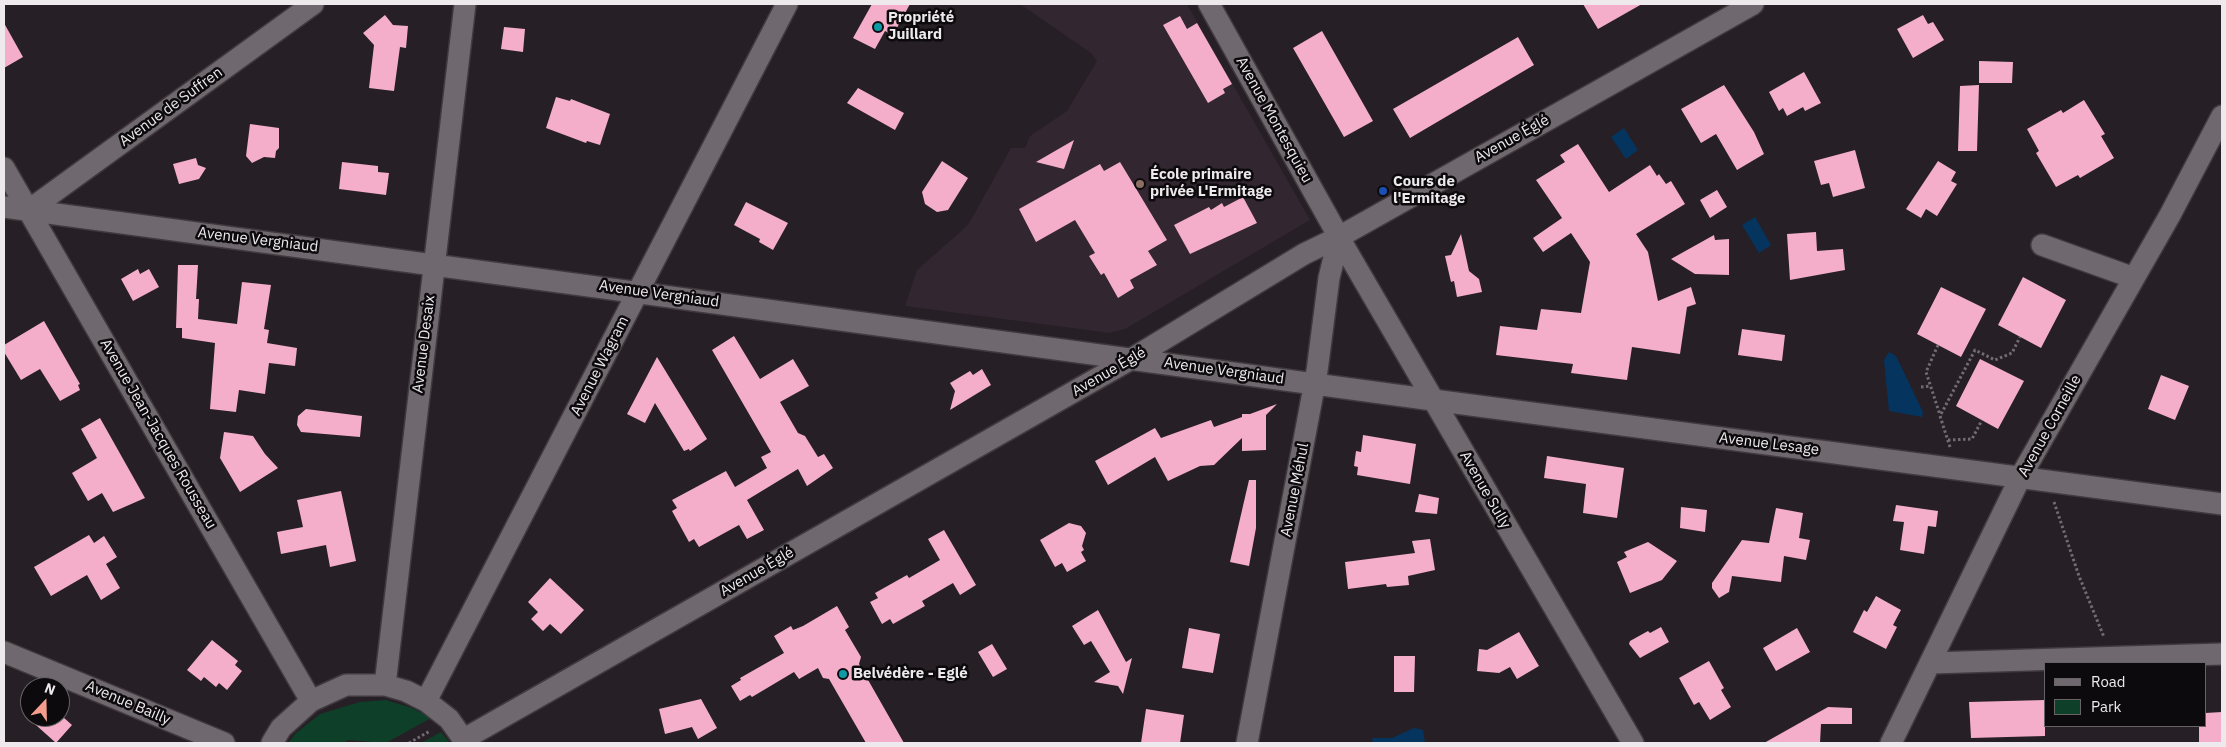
<!DOCTYPE html>
<meta charset="utf-8">
<style>
body{margin:0}
#map{position:relative;width:2226px;height:747px;overflow:hidden;background:#261f25;font-family:"IBM Plex Sans",sans-serif}
canvas{display:block}
.frame{position:absolute;inset:0;border:5px solid #ede9ed;pointer-events:none}
.legend{position:absolute;left:2044px;top:662px;width:162px;height:65px;box-sizing:border-box;background:#0d0a0d;border:1px solid #676367;margin:0;padding:6px 9px;list-style:none;font-size:15px;color:#ede9ed}
.legend li{display:flex;align-items:center;gap:10px;height:25px}
.legend b{width:25px;border:1px solid #676367}
.north{position:absolute;left:20px;top:677px;width:50px;height:50px;box-sizing:border-box;background:#0d0a0d;border:1px solid #676367;border-radius:50%;rotate:21deg;font-size:14px;font-weight:700;line-height:20px;text-align:center;color:#ede9ed}
.north::after{content:'';display:block;margin:auto;width:18px;height:22px;background:#f49d8d;clip-path:polygon(50% 0,100% 100%,50% 72%,0 100%)}
</style>
<div id="map">
<canvas width="2226" height="747"></canvas>
<div class="frame"></div>
<ul class="legend">
<li><b style="height:6px;background:#70686f"></b>Road</li>
<li><b style="height:14px;background:#0e3f29"></b>Park</li>
</ul>
<div class="north">N</div>
</div>
<script>
const c = document.querySelector('canvas').getContext('2d');
c.lineJoin = 'round';
function paint(path, color) { c.fillStyle = color; c.fill(path, 'evenodd'); }
const toPath = rows => new Path2D(rows.map(r => 'M' + r).join(''));
function stroke(path, color, width, dash) { c.strokeStyle = color; c.lineWidth = width; c.lineCap = dash ? 'butt' : 'round'; c.setLineDash(dash || []); c.stroke(path); }
function drawText(font, color, halo, rows, align = 'center') {
  c.font = font + ' "IBM Plex Sans",sans-serif'; c.lineWidth = 5; c.setLineDash([]); c.textBaseline = 'middle'; c.strokeStyle = halo; c.fillStyle = color; for (const [text, x, y, turn = 0] of rows) {
    c.save(); c.translate(x, y); c.rotate((+turn || 0) * Math.PI / 180); c.textAlign = isNaN(turn) ? turn : align; if (halo) c.strokeText(text, 0, 0); c.fillText(text, 0, 0); c.restore();
  }
}
paint(toPath([
 [1020,4,1187,4,1310,220,1125,329,1110,333,905,306,917,270,968,225,1011,148,1025,148,1030,136,1067,111,1097,61,1091,53]
]), '#322631');
paint(toPath([
 [386,700,412,708,431,718,386,743,348,740,343,743,288,743,296,733,320,714,360,702],
 [441,732,450,743,421,743]
]), '#0e3f29');
paint(toPath([
 [1624,128,1638,150,1626,159,1611,137],
 [1755,217,1771,245,1759,253,1742,225],
 [1889,352,1896,356,1909,383,1923,412,1922,417,1889,411,1884,360],
 [1414,728,1423,730,1425,743,1373,743,1372,738,1392,738]
]), '#05355f');
paint(toPath([
 [872,4,910,4,893,35,885,31,875,49,853,38],
 [1583,4,1642,4,1598,29],
 [385,15,393,25,408,26,406,48,400,47,394,91,369,88,374,45,363,33],
 [1923,15,1928,24,1933,22,1944,40,1913,58,1897,29],
 [1180,16,1187,29,1197,23,1232,84,1223,89,1225,93,1208,103,1163,25],
 [4,23,23,57,4,68],
 [504,27,525,29,523,52,501,49],
 [1322,31,1373,121,1344,137,1293,48],
 [1518,37,1534,65,1410,138,1393,109],
 [1979,61,2013,62,2012,83,1979,83],
 [1804,72,1821,103,1805,111,1803,107,1787,116,1783,108,1779,111,1769,92],
 [1724,85,1754,132,1764,154,1737,170,1716,134,1701,143,1681,109],
 [1979,85,1977,151,1958,151,1960,86],
 [858,88,904,113,895,130,847,103],
 [556,97,570,101,571,99,610,114,600,145,587,141,586,143,546,128],
 [2084,100,2105,134,2101,136,2114,158,2080,178,2078,175,2056,187,2036,153,2039,151,2027,129,2061,110,2063,113],
 [250,124,279,128,279,148,276,151,275,158,264,157,252,163,246,156],
 [1074,140,1064,169,1036,162],
 [1578,144,1609,192,1650,165,1657,176,1659,174,1666,184,1671,181,1685,204,1636,234,1648,252,1658,301,1691,287,1696,304,1687,307,1680,354,1632,347,1627,380,1571,373,1573,364,1496,355,1500,326,1537,330,1541,309,1581,313,1590,262,1571,233,1543,252,1533,238,1562,218,1536,180,1565,162,1560,155],
 [1855,150,1865,188,1833,197,1829,183,1821,185,1814,161],
 [196,158,198,165,206,168,199,179,179,184,173,164],
 [942,161,968,178,948,210,937,212,925,204,922,192],
 [1938,161,1956,172,1951,181,1957,184,1937,216,1926,209,1921,218,1906,209],
 [342,162,378,166,378,172,389,173,386,195,339,189],
 [1120,162,1167,240,1148,251,1157,265,1130,280,1134,288,1118,298,1104,273,1101,275,1089,256,1095,253,1075,220,1036,242,1019,209,1100,164,1104,171],
 [1717,190,1727,207,1710,218,1700,200],
 [1243,197,1257,223,1190,254,1174,225,1209,207,1211,210,1222,203,1224,207],
 [746,202,788,223,773,250,759,242,760,239,734,225],
 [1816,232,1817,251,1843,249,1845,270,1790,280,1787,234],
 [1461,234,1469,271,1479,279,1482,292,1457,297,1454,281,1451,282,1445,256,1451,255],
 [1714,235,1715,240,1729,239,1729,275,1695,274,1671,259],
 [178,265,198,265,196,299,199,299,198,319,237,324,242,282,271,285,264,329,269,330,267,343,297,348,295,366,269,363,265,394,239,390,236,412,210,409,215,343,182,338,182,328,176,328],
 [138,269,140,274,149,269,159,287,133,301,121,279],
 [2023,277,2066,300,2041,348,1998,325],
 [1941,287,1986,309,1961,357,1917,334],
 [44,321,80,384,78,385,80,390,60,401,40,369,21,380,4,352,4,345],
 [1742,329,1785,335,1782,361,1738,355],
 [734,336,760,379,793,359,809,386,780,402,798,433,805,436,818,457,824,454,833,468,807,486,798,469,747,500,764,530,747,539,739,525,699,547,694,539,689,542,672,511,677,508,672,500,726,471,735,487,767,468,761,457,771,452,712,350],
 [657,357,707,439,690,451,689,449,684,451,655,403,645,423,627,414],
 [1980,359,2024,381,1998,429,1956,406],
 [982,369,991,385,950,410,955,391,950,383,970,371,973,375],
 [2161,375,2189,386,2175,420,2148,409],
 [1277,404,1266,415,1266,450,1242,451,1242,438,1214,465,1200,466,1168,481,1155,457,1108,485,1095,461,1155,428,1161,438,1211,420,1214,427,1242,417,1242,414,1250,414],
 [306,409,362,416,360,437,301,432,297,425,298,416],
 [100,418,145,498,113,512,102,493,88,501,72,473,97,458,81,429],
 [224,432,253,436,265,454,278,468,240,492,220,458],
 [1363,435,1416,444,1410,484,1357,475,1358,467,1354,466,1356,451,1361,452],
 [1547,456,1624,468,1617,518,1583,513,1586,484,1544,478],
 [1249,480,1256,480,1256,528,1249,566,1230,562],
 [341,491,356,561,330,567,326,545,281,554,277,532,303,527,297,500],
 [1419,494,1439,498,1437,514,1415,512],
 [1896,505,1938,511,1936,527,1928,526,1924,554,1900,550,1904,522,1893,521],
 [1681,507,1707,510,1705,532,1680,528],
 [1776,508,1803,513,1799,538,1810,540,1806,560,1784,556,1781,582,1732,576,1729,592,1719,598,1712,588,1712,583,1742,540,1769,543],
 [1069,523,1081,526,1086,533,1082,546,1084,550,1081,552,1086,561,1067,572,1062,563,1055,567,1040,540],
 [944,530,976,585,960,595,953,583,922,601,925,606,893,624,890,619,882,624,870,602,878,598,875,593,907,575,909,578,940,560,928,539],
 [89,535,94,543,104,536,117,557,106,564,120,588,101,600,87,575,51,596,34,567],
 [1430,539,1435,570,1408,576,1409,585,1387,587,1386,584,1348,589,1345,562,1415,553,1412,541],
 [1648,542,1677,561,1662,580,1630,593,1617,562,1627,557,1624,552],
 [550,578,584,610,561,634,550,624,543,631,531,619,538,612,528,602],
 [1876,596,1901,610,1893,625,1897,627,1886,649,1853,632,1864,610,1867,612],
 [837,606,849,627,845,630,861,657,859,664,904,743,866,743,829,679,823,678,818,668,799,679,794,672,752,697,750,695,740,701,731,686,741,680,740,678,784,653,774,636,791,626,793,630,803,626],
 [1098,610,1126,662,1132,658,1123,694,1118,686,1094,682,1110,672,1091,641,1084,645,1072,626],
 [1661,627,1669,642,1640,658,1629,644,1630,641,1648,631,1650,633],
 [1189,628,1220,634,1213,673,1182,668],
 [1797,628,1810,652,1776,671,1763,648],
 [1519,632,1539,666,1517,679,1510,667,1499,673,1477,671,1479,649,1487,650],
 [212,640,238,661,235,665,242,671,227,690,219,683,216,687,204,677,201,681,187,670],
 [992,644,1007,669,993,677,978,652],
 [1394,656,1415,656,1414,692,1394,692],
 [1709,661,1724,688,1721,690,1731,707,1710,720,1699,702,1694,705,1679,678],
 [701,699,717,728,698,739,692,727,665,734,659,709],
 [2045,700,2045,736,1971,738,1969,702],
 [1828,707,1852,708,1852,724,1821,724,1820,743,1764,743],
 [1146,709,1184,715,1180,743,1141,743],
 [2222,712,2222,743,2199,743,2199,726,2205,726,2205,713],
 [27,717,63,717,72,725,56,743]
]), '#f4aec9');
const minor = toPath([
 [1209,4,1345,248,1633,743],
 [4,168,311,701],
 [4,207,1433,400,2222,504],
 [29,210,313,4],
 [2042,245,2134,278],
 [4,652,224,743],
 [1931,663,2222,654],
 [385,685,465,4],
 [426,701,787,4],
 [464,739,1133,358,1304,254,1339,237,1753,4],
 [272,743,281,728,311,701,346,685,385,685,406,691,426,701,449,719,466,743],
 [1247,743,1317,371,1329,278,1339,237],
 [1891,743,2021,476,2170,215,2222,116]
]);
stroke(minor, '#403a3f', 24);
stroke(toPath([
 [1938,345,1926,372,1940,415],
 [1921,387,1930,386],
 [1948,440,1972,439,1982,420],
 [1950,447,1940,416,1975,350,1995,360,2012,353,2020,337],
 [2054,502,2079,576,2104,637],
 [409,743,430,731]
]), '#726c71', 3, [2.5, 2.5]);
stroke(minor, '#70686f', 21);
for (const [x, y, r, color] of [
 [878,27,5,"#0f9aa8"],
 [1140,184,5,"#8d6e63"],
 [1383,191,5,"#1a4fb4"],
 [843,674,5,"#0f9aa8"]
]) { const dot = new Path2D(); dot.arc(x, y, r, 0, 2 * Math.PI); c.fillStyle = color; c.fill(dot); stroke(dot, '#0d0a0d', 2); }
drawText('bold 15px', '#ede9ed', '#0d0a0d', [
 ["Propriété",888,18],
 ["Juillard",888,35],
 ["École primaire",1150,175],
 ["privée L'Ermitage",1150,192],
 ["Cours de",1393,182],
 ["l'Ermitage",1393,199],
 ["Belvédère - Eglé",853,674]
], 'left');
drawText('15px', '#ede9ed', '#0d0a0d', [
 ["Avenue de Suffren",171,107,-36],
 ["Avenue Montesquieu",1274,120,61],
 ["Avenue Églé",1512,139,-29],
 ["Avenue Vergniaud",258,240,7],
 ["Avenue Vergniaud",659,294,8],
 ["Avenue Desaix",424,344,-83],
 ["Avenue Wagram",600,366,-63],
 ["Avenue Vergniaud",1224,371,8],
 ["Avenue Églé",1109,372,-30],
 ["Avenue Corneille",2050,426,-61],
 ["Avenue Jean-Jacques Rousseau",158,434,60],
 ["Avenue Lesage",1769,444,7],
 ["Avenue Méhul",1295,490,-79],
 ["Avenue Sully",1485,490,60],
 ["Avenue Églé",757,572,-30],
 ["Avenue Bailly",128,703,23]
]);
</script>
